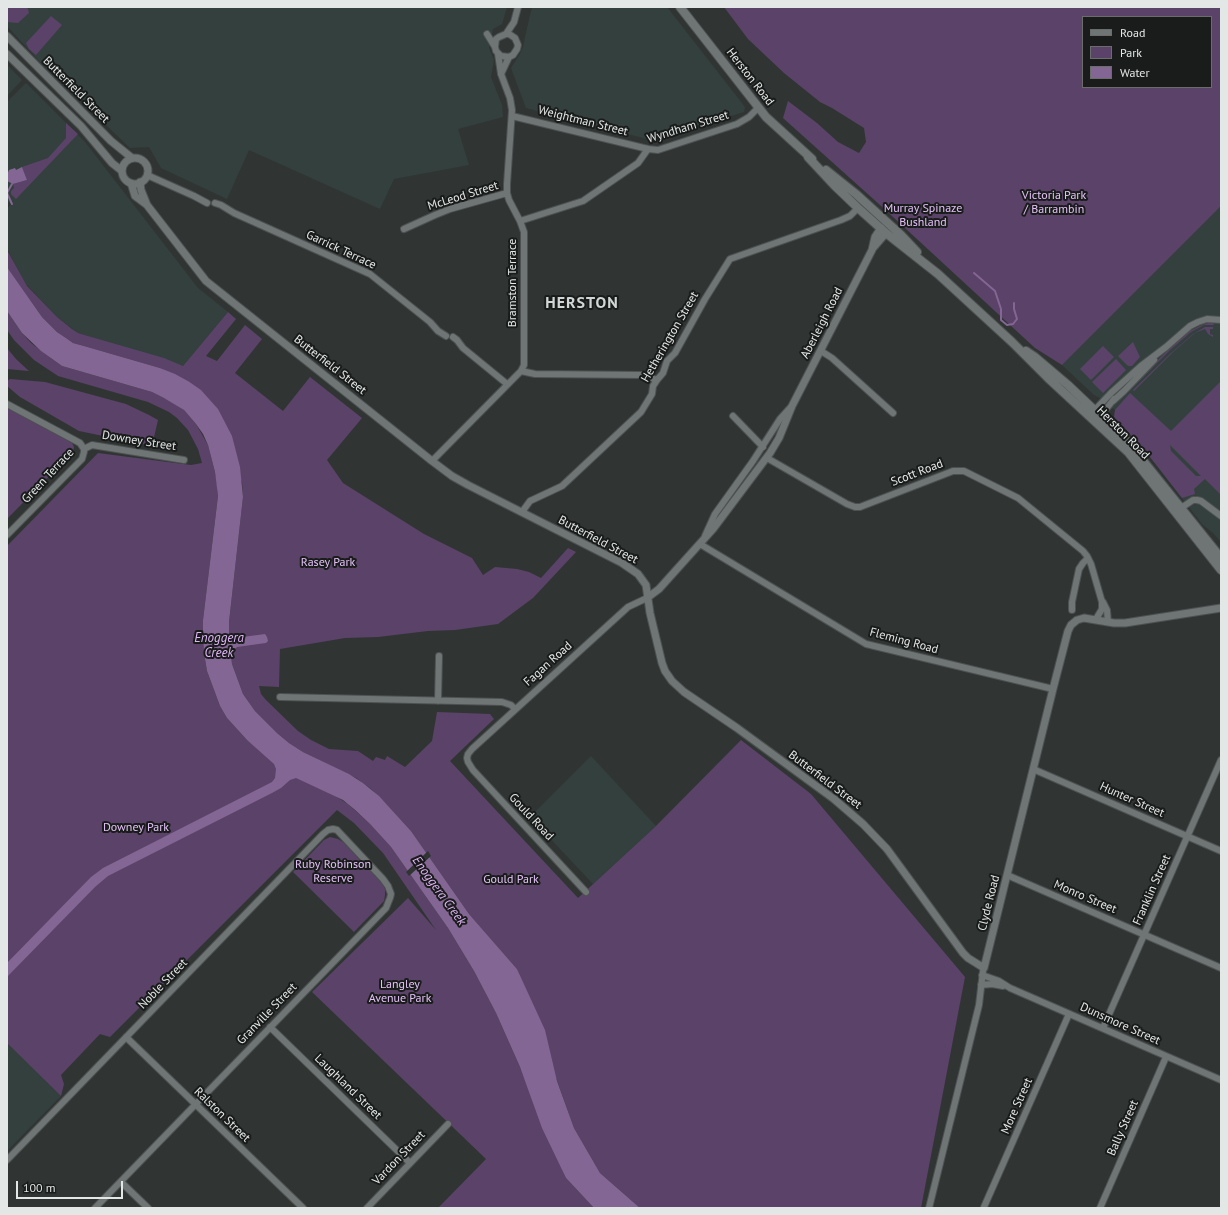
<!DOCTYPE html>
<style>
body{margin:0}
#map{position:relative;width:1228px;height:1215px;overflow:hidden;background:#303534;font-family:"PT Sans",sans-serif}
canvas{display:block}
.frame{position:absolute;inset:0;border:8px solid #e3e7e6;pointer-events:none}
.legend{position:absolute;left:1082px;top:16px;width:130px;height:72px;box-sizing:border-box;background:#191c1b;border:1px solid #6a6d6c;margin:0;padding:5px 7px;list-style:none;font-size:12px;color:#e3e7e6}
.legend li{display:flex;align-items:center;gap:8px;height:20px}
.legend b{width:20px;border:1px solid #6a6d6c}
.scale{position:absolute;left:16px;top:1181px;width:107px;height:18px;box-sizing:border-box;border:2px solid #e3e7e6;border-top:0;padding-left:5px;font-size:12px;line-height:14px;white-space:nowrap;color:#e3e7e6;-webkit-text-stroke:3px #191c1b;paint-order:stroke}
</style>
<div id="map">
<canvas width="1228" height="1215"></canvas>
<div class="frame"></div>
<ul class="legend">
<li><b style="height:5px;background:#6f7474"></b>Road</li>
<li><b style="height:11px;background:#5b4268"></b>Park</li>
<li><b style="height:11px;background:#836693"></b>Water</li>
</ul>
<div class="scale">100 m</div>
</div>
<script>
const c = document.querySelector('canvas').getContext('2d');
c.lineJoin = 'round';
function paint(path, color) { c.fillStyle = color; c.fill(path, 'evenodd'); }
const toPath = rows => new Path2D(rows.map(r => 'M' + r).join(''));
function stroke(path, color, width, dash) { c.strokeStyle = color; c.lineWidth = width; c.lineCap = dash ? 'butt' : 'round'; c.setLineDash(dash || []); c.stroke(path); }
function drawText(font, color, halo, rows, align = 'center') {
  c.font = font + ' "PT Sans",sans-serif'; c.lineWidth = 4; c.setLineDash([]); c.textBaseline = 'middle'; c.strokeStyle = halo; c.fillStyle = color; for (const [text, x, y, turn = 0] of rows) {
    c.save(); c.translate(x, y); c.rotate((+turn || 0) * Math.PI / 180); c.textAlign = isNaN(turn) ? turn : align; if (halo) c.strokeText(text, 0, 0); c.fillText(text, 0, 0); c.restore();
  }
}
paint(toPath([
 [7,7,507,7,502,24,493,29,489,48,494,60,491,77,502,105,503,117,458,129,469,165,394,179,380,209,249,150,227,199,161,168,149,147,130,148,38,60,7,26],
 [532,7,667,7,745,107,744,112,651,140,526,108,511,68,520,54,523,47,525,37],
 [7,65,22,80,7,96],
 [26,83,85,142,198,288,228,312,183,366,78,333,57,317,25,283,7,249,7,209,11,204,7,201,7,102],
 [1221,206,1221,542,1213,533,1202,524,1143,448,1114,417,1115,410,1100,398,1094,395,1062,365],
 [591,756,656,826,593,884,530,817],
 [7,1043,61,1096,7,1151]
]), '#33403e');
paint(toPath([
 [7,7,26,7,28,9,29,13,18,23,7,22],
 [724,7,1221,7,1221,206,1062,365,1035,348,880,205,783,118,788,101,817,123,838,142,859,153,866,142,864,128,832,108,820,102,784,73,748,39],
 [1083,17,1211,17,1211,87,1083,87],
 [51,16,62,25,36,55,29,49,26,43],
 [66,123,78,134,16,199,11,194,11,191,14,188,13,184,27,180,22,167,48,158,66,138],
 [7,250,27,286,57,317,72,329,78,333,88,336,164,358,183,366,228,312,236,319,206,356,217,361,245,325,262,339,235,373,283,411,310,377,362,418,327,460,343,483,424,534,472,558,483,575,495,567,517,569,529,572,541,578,568,548,576,552,533,598,498,624,455,630,428,631,378,637,345,638,280,649,279,687,259,686,261,694,266,700,298,731,311,740,329,749,358,751,373,761,376,757,385,760,387,756,405,767,432,741,437,712,490,714,494,719,450,761,578,898,656,826,741,740,811,794,965,977,921,1208,640,1208,600,1173,574,1128,517,969,469,914,411,831,388,806,371,789,356,778,303,752,289,743,277,733,255,711,243,694,232,664,229,637,229,622,243,497,242,482,188,381,160,368,84,346,73,343,66,338,57,332,42,317,7,267],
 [7,311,22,333,31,343,52,359,62,366,152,392,175,403,184,410,196,424,208,445,215,472,217,484,218,496,203,620,203,637,204,653,207,671,220,706,227,718,247,740,348,804,370,824,391,847,448,928,474,971,496,1013,520,1067,566,1178,594,1208,440,1208,439,1207,486,1159,312,992,408,898,436,930,383,853,354,823,337,810,110,1037,100,1034,61,1075,64,1084,61,1096,7,1043,7,546,98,453,191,465,202,463,198,449,188,430,177,418,169,412,148,402,58,376,34,360,14,340,7,330],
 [1208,323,1213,323,1214,325,1204,325,1191,332,1169,351,1131,389,1131,387,1166,352,1190,331,1200,326],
 [1205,327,1213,327,1213,329,1210,329,1210,334,1213,335,1213,337,1208,334,1205,329,1195,333,1173,352,1134,391,1133,390,1171,353,1193,334],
 [1133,342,1140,357,1132,366,1128,366,1118,356],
 [1103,346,1114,357,1091,380,1080,369],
 [7,348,16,359,29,371,7,369],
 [1116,359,1126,370,1103,393,1092,382],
 [10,379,45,382,126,404,149,415,158,420,152,446,79,431,20,397,7,386,7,381],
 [1221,381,1221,495,1205,479,1194,489,1195,494,1182,498,1143,448,1114,417,1115,410,1130,393,1171,431],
 [1170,445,1201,476,1196,476,1171,451],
 [7,406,72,443,74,447,73,452,7,519],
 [330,837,338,839,343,842,382,883,385,889,385,895,384,901,354,932,293,872,324,840]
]), '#5b4268');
paint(toPath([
 [22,167,27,180,13,184,7,181,7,175,9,170,15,168,16,170],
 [7,267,42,317,57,332,66,338,73,343,84,346,160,368,175,374,188,381,201,390,209,399,218,409,232,436,240,467,243,497,229,622,229,633,231,636,235,638,265,634,267,637,268,641,266,643,237,647,232,652,231,655,232,664,243,694,255,711,277,733,289,743,303,752,349,774,363,783,379,796,411,831,469,914,517,969,545,1030,557,1081,574,1128,600,1173,640,1208,594,1208,566,1178,542,1128,520,1067,496,1013,474,971,448,928,391,847,370,824,354,809,343,800,296,778,290,780,281,788,272,793,108,876,95,887,7,977,7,963,91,877,103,868,272,782,275,778,276,769,274,764,247,740,227,718,220,706,207,671,204,653,203,637,203,620,218,496,215,472,208,445,203,434,196,424,184,410,164,398,152,392,62,366,41,351,22,333,7,311]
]), '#836693');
paint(toPath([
 [428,851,431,856,409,876,406,872]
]), '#303534');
stroke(toPath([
 [12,204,7,193,12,184],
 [974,273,995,291,1001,309,1001,320,1007,325,1013,324,1017,319,1014,309,1014,303]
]), '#836693', 2);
const minor = toPath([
 [487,34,495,47,496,51,501,56,509,57,513,55,517,49,518,45,515,38,509,34,506,34,499,37,496,39,495,47],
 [506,34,514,22,518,7],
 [501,74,509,57],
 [512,116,648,149,658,150,737,124,749,117,759,107],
 [147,175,194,196,207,203],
 [215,203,221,205,234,213,370,274,430,322,438,331,446,336],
 [520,221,583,201,638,163,648,149],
 [404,229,435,215,450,209,507,193],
 [453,337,457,340,463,348,507,384],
 [821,351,832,358,893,413],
 [521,371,535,374,643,375,657,380],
 [1113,401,1124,391,1154,360],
 [7,404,80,443,84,449],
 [1093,412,1111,393,1141,366,1166,347,1190,326,1198,322,1207,319,1221,320],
 [733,416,763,447],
 [1099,418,1114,399],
 [84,449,92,445,184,460],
 [767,458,847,504,855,507,860,507,953,471,964,471,1018,498,1083,551,1087,556,1091,564,1102,602,1102,609,1096,619],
 [432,461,521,371,524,365,524,232,520,221,509,200,507,193,507,184,512,110,510,98,501,74,498,54],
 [1181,508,1193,500,1197,500,1201,501,1221,516],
 [522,512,530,501,562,486,641,412,652,394,653,386,657,380,663,373,667,361,675,353,705,299,730,259,841,220,850,216,858,208],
 [7,535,82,459,84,452,84,449],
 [705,536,715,514,753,461,780,419,790,408],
 [700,544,866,644,1053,689],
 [1103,602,1107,610,1108,622],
 [1072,610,1072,602,1079,569,1083,563,1088,558],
 [280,697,502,702,511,705,515,709],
 [438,701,439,656],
 [1033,769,1221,851],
 [1007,875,1221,968],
 [586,892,473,770,468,762,467,758,468,754,472,749,628,607,647,598],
 [982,975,999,981,1010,988,1221,1080],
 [981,985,992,984,1003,986],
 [270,1027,410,1163],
 [1103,1028,1221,760],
 [126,1037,303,1208],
 [7,1160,323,834,328,830,333,829,337,830,383,879,388,886,391,894,390,898,386,908,95,1208],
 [121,1182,148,1208],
 [984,1207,1069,1014],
 [367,1208,448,1124],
 [929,1208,979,1005,983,971],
 [1100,1208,1166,1057]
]);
const tertiary = toPath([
 [7,36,111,141,132,158],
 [7,54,81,126,112,163,122,171],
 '122 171a13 13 0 1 1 26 0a13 13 0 1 1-26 0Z',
 [140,182,141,190,147,205,206,281,432,461,452,476,468,485,622,563,638,574,646,585,650,613,662,663,665,671,672,681,684,692,737,728,834,799,863,824,887,849,963,953,968,958,984,968,1053,689,1068,631,1071,625,1077,620,1084,618,1114,623,1125,623,1221,608],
 [131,183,135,196,147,205],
 [873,248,886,233],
 [647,598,659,589,713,529,770,453,779,438,792,406,872,250,875,237,881,228]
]);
const secondary = toPath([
 [680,7,766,117,812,159],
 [808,157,835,186,858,208,886,233,938,274,1012,342,1048,378,1128,452,1221,570],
 [826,170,856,194,901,235,917,252],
 [1026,351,1035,357,1068,385,1128,442,1221,558]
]);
stroke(minor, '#4d5151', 8);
stroke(tertiary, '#4d5151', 9);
stroke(secondary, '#4d5151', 10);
stroke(minor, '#6f7474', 6);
stroke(tertiary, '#6f7474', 7);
stroke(secondary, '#6f7474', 8);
drawText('12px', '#e3e7e6', '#191c1b', [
 ["Herston Road",750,77,52],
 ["Butterfield Street",76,90,45],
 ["Weightman Street",583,121,14],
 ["Wyndham Street",688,127,-17],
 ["McLeod Street",463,196,-17],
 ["Garrick Terrace",341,250,25],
 ["Bramston Terrace",513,283,-90],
 ["Aberleigh Road",822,323,-63],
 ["Hetherington Street",670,337,-60],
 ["Butterfield Street",330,365,38],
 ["Herston Road",1123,433,45],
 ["Downey Street",139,441,9],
 ["Scott Road",917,473,-21],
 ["Green Terrace",48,476,-47],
 ["Butterfield Street",598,540,28],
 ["Fleming Road",904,641,15],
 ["Fagan Road",548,664,-42],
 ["Butterfield Street",825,780,37],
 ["Hunter Street",1132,800,24],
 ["Gould Road",531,817,47],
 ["Franklin Street",1152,890,-66],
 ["Monro Street",1085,897,23],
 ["Clyde Road",989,903,-76],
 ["Noble Street",163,984,-46],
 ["Granville Street",267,1014,-46],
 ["Dunsmore Street",1120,1024,24],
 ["Laughland Street",348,1087,44],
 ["More Street",1017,1106,-66],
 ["Ralston Street",222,1115,44],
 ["Bally Street",1123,1128,-66],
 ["Vardon Street",399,1158,-46]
]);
drawText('12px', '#e4c0f8', '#191c1b', [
 ["Victoria Park",1054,196],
 ["/ Barrambin",1054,210],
 ["Murray Spinaze",923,209],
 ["Bushland",923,223],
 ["Rasey Park",328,563],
 ["Downey Park",136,828],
 ["Ruby Robinson",333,865],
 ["Reserve",333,879],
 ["Gould Park",511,880],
 ["Langley",400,985],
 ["Avenue Park",400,999]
]);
drawText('italic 13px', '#e1b4f9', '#191c1b', [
 ["Enoggera",219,638],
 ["Creek",219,653],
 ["Enoggera Creek",439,891,54]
]);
c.letterSpacing = '1px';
drawText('bold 16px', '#d0d7d6', '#191c1b', [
 ["HERSTON",582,303]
]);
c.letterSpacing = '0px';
</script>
